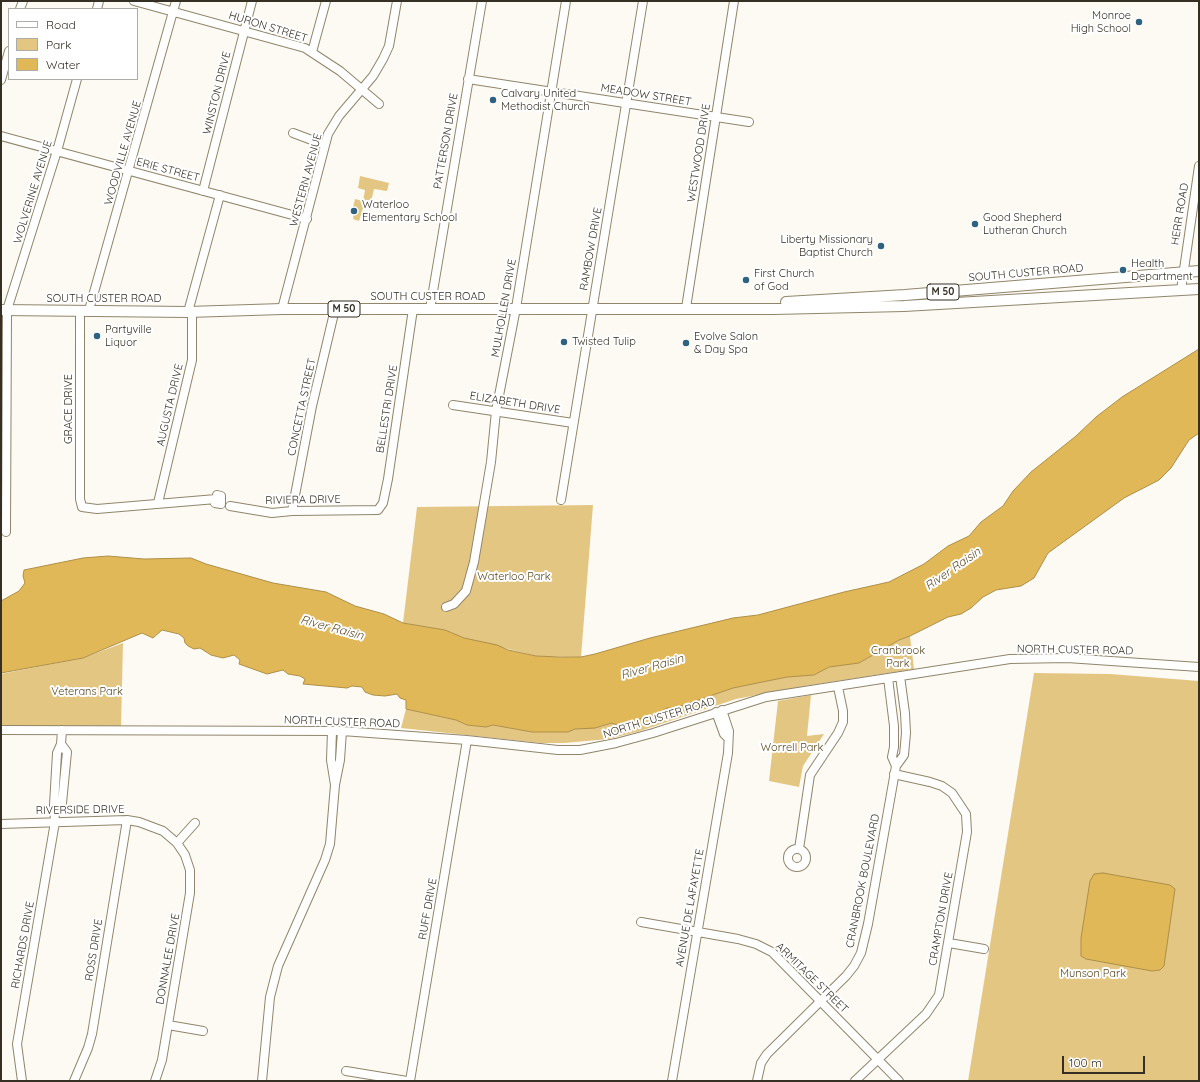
<!DOCTYPE html>
<style>
body{margin:0}
#map{position:relative;width:1200px;height:1082px;overflow:hidden;background:#fdfaf4;font-family:Quicksand,sans-serif}
canvas{display:block}
.frame{position:absolute;inset:0;border:2px solid #352f24;pointer-events:none}
.legend{position:absolute;left:8px;top:8px;width:130px;height:72px;box-sizing:border-box;background:#fff;border:1px solid #aeaca7;margin:0;padding:5px 7px;list-style:none;font-size:12px;color:#352f24}
.legend li{display:flex;align-items:center;gap:8px;height:20px}
.legend b{width:20px;border:1px solid #aeaca7}
.scale{position:absolute;left:1062px;top:1056px;width:83px;height:18px;box-sizing:border-box;border:2px solid #352f24;border-top:0;padding-left:5px;font-size:12px;line-height:14px;white-space:nowrap;color:#352f24;-webkit-text-stroke:3px #fff;paint-order:stroke}
</style>
<div id="map">
<canvas width="1200" height="1082"></canvas>
<div class="frame"></div>
<ul class="legend">
<li><b style="height:5px;background:#fff"></b>Road</li>
<li><b style="height:11px;background:#e4c683"></b>Park</li>
<li><b style="height:11px;background:#e1b858"></b>Water</li>
</ul>
<div class="scale">100 m</div>
</div>
<script>
const c = document.querySelector('canvas').getContext('2d');
c.lineJoin = 'round';
function paint(path, color) { c.fillStyle = color; c.fill(path, 'evenodd'); }
const toPath = rows => new Path2D(rows.map(r => 'M' + r).join(''));
function stroke(path, color, width, dash) { c.strokeStyle = color; c.lineWidth = width; c.lineCap = dash ? 'butt' : 'round'; c.setLineDash(dash || []); c.stroke(path); }
function drawText(font, color, halo, rows, align = 'center') {
  c.font = font + ' Quicksand,sans-serif'; c.lineWidth = 4; c.setLineDash([]); c.textBaseline = 'middle'; c.strokeStyle = halo; c.fillStyle = color; for (const [text, x, y, turn = 0] of rows) {
    c.save(); c.translate(x, y); c.rotate((+turn || 0) * Math.PI / 180); c.textAlign = isNaN(turn) ? turn : align; if (halo) c.strokeText(text, 0, 0); c.fillText(text, 0, 0); c.restore();
  }
}
paint(toPath([
 [360,176,389,183,387,191,374,189,370,206,364,205,359,221,353,219,354,212,352,212,355,199,363,201,365,190,358,188],
 [593,505,581,657,536,656,464,638,445,630,403,623,417,507],
 [910,636,914,669,805,686,736,699,640,731,609,739,564,743,541,743,401,728,406,709,456,720,467,725,486,727,493,725,532,732,568,732,575,729,600,727,612,723,617,725,624,724,656,714,667,708,675,708,733,688,787,677,814,675,829,667,859,663,899,640],
 [123,643,121,726,1,726,1,674,83,658],
 [1034,673,1110,674,1199,681,1199,1081,968,1081],
 [811,695,807,736,824,734,803,766,799,787,769,781,778,701]
]), '#e4c683');
const water = toPath([
 [1199,349,1199,433,1189,440,1171,468,1159,480,1124,498,1048,553,1034,578,1021,586,996,590,983,597,971,608,961,614,948,617,910,636,899,640,859,663,829,667,814,675,787,677,733,688,675,708,667,708,656,714,624,724,617,725,612,723,595,728,575,729,568,732,532,732,493,725,486,727,467,725,456,720,406,709,406,700,400,698,397,694,385,696,373,695,365,692,362,687,352,686,347,688,303,684,305,679,300,676,288,674,283,670,267,674,239,664,240,660,234,655,223,658,211,655,200,648,194,649,188,646,185,643,184,638,179,634,162,630,153,638,142,633,83,658,1,673,1,601,19,591,25,583,23,576,24,570,83,558,108,556,144,559,191,558,206,564,273,583,326,592,355,606,384,614,403,623,445,630,464,638,497,645,508,650,536,656,560,657,581,657,595,654,650,638,733,618,758,615,844,592,889,582,924,564,948,546,969,536,981,522,1003,506,1013,491,1031,472,1076,436,1096,417,1122,397,1199,349],
 [1103,873,1170,885,1175,889,1164,966,1160,970,1152,971,1086,959,1081,956,1081,938,1090,881,1094,874,1103,873]
]);
paint(water, '#e1b858');
stroke(water, '#ad8f48', 1);
const minor = toPath([
 [134,1,305,48,340,71,379,104],
 [20,9,23,1],
 [97,9,99,1],
 [312,52,326,1],
 [468,79,749,122],
 [1,80,9,51],
 [293,133,325,145],
 [1,136,307,219],
 [203,191,252,1],
 [1181,290,1199,166],
 [686,308,734,1],
 [282,309,328,134,339,116,373,76,383,59,389,46,397,1],
 [430,309,482,1],
 [80,310,80,499,82,507,97,509,216,499,215,503,221,504,221,496,217,495,216,499],
 [89,310,176,1],
 [188,312,220,195],
 [453,405,573,423],
 [561,500,643,1],
 [158,503,192,360,192,311],
 [230,506,272,513,292,511,378,510,383,503,388,479,413,309],
 [292,511,312,406,335,309],
 [6,532,7,310,57,151,77,79],
 [446,607,454,604,466,591,474,562,491,462,496,411,516,308,566,1],
 [716,712,724,734,728,738],
 [1,730,342,731,467,740,558,750,580,750,616,743,653,733,766,697,1010,659,1067,658,1199,667],
 [332,731,331,760,335,785],
 [896,766,904,755,906,733,905,713,900,676],
 [56,812,62,803,67,752,61,744],
 [1,824,127,820,139,822,163,831,177,843,185,855,190,870,190,893,162,1060,155,1081],
 [177,843,195,823],
 '788 858a9 9 0 1 1 18 0a9 9 0 1 1-18 0Z',
 [799,849,810,775,838,733,843,722,843,711,838,687],
 [641,922,738,939,756,944,772,952,899,1081],
 [949,943,984,949],
 [168,1025,203,1031],
 [346,1071,407,1081],
 [22,1081,17,1044,55,822,54,805,57,753,61,744,62,730],
 [74,1081,88,1048,92,1034,127,820],
 [262,1081,270,997,278,966,325,860,330,844,335,785,340,760,342,731],
 [410,1081,467,740],
 [672,1081,728,753,729,731,722,710],
 [757,1081,761,1063,767,1054,846,976,854,966,861,953,868,924,896,766,892,757,894,747,894,726,888,678],
 [855,1081,926,1014,939,995,967,832,966,814,952,793,942,786,930,782,894,774]
]);
const major = toPath([
 [786,302,905,295,1199,271],
 [1,310,188,312,282,309,773,309,904,306,1199,289]
]);
stroke(minor, '#91856b', 10);
stroke(major, '#91856b', 12);
stroke(minor, '#fff', 8);
stroke(major, '#fff', 10);
for (const [x, y, r, color] of [
 [1139,22,4,"#2f627f"],
 [493,100,4,"#2f627f"],
 [354,211,4,"#2f627f"],
 [975,224,4,"#2f627f"],
 [881,246,4,"#2f627f"],
 [1123,270,4,"#2f627f"],
 [746,280,4,"#2f627f"],
 [97,336,4,"#2f627f"],
 [564,342,4,"#2f627f"],
 [686,343,4,"#2f627f"]
]) { const dot = new Path2D(); dot.arc(x, y, r, 0, 2 * Math.PI); c.fillStyle = color; c.fill(dot); stroke(dot, '#fff', 1.5); }
for (const [x, y, w] of [
 [943,292,32],
 [344,309,32]
]) { const box = new Path2D(); box.roundRect(x - w / 2, y - 8, w, 16, 3); c.fillStyle = '#fff'; c.fill(box); stroke(box, '#352f24', 1); }
drawText('bold 10px', '#352f24', null, [
 ["M 50",943,292],
 ["M 50",344,309]
]);
drawText('11px', '#352f24', '#fff', [
 ["Monroe",1131,16,"right"],
 ["High School",1131,29,"right"],
 ["Calvary United",501,94],
 ["Methodist Church",501,107],
 ["Waterloo",362,205],
 ["Elementary School",362,218],
 ["Good Shepherd",983,218],
 ["Lutheran Church",983,231],
 ["Liberty Missionary",873,240,"right"],
 ["Baptist Church",873,253,"right"],
 ["Health",1131,264],
 ["Department",1131,277],
 ["First Church",754,274],
 ["of God",754,287],
 ["Partyville",105,330],
 ["Liquor",105,343],
 ["Evolve Salon",694,337],
 ["& Day Spa",694,350],
 ["Twisted Tulip",572,342]
], 'left');
drawText('11px', '#352f24', '#fff', [
 ["HURON STREET",268,27,17],
 ["WINSTON DRIVE",217,93,-76],
 ["MEADOW STREET",646,95,9],
 ["PATTERSON DRIVE",446,141,-80],
 ["WOODVILLE AVENUE",123,153,-74],
 ["WESTWOOD DRIVE",699,153,-81],
 ["ERIE STREET",168,170,15],
 ["WESTERN AVENUE",306,180,-75],
 ["WOLVERINE AVENUE",33,192,-73],
 ["HERR ROAD",1180,214,-81],
 ["RAMBOW DRIVE",591,249,-80],
 ["SOUTH CUSTER ROAD",1026,273,-5],
 ["SOUTH CUSTER ROAD",428,297],
 ["SOUTH CUSTER ROAD",104,299],
 ["MULHOLLEN DRIVE",504,308,-80],
 ["ELIZABETH DRIVE",515,403,9],
 ["AUGUSTA DRIVE",170,405,-77],
 ["CONCETTA STREET",302,407,-78],
 ["GRACE DRIVE",69,409,-90],
 ["BELLESTRI DRIVE",387,409,-81],
 ["RIVIERA DRIVE",303,500,-1],
 ["NORTH CUSTER ROAD",1075,650,1],
 ["NORTH CUSTER ROAD",659,718,-17],
 ["NORTH CUSTER ROAD",342,722,2],
 ["RIVERSIDE DRIVE",80,810,-1],
 ["CRANBROOK BOULEVARD",863,881,-79],
 ["AVENUE DE LAFAYETTE",690,908,-80],
 ["RUFF DRIVE",428,909,-80],
 ["CRAMPTON DRIVE",941,919,-80],
 ["RICHARDS DRIVE",23,945,-80],
 ["ROSS DRIVE",94,950,-81],
 ["DONNALEE DRIVE",168,959,-80],
 ["ARMITAGE STREET",812,978,44]
]);
drawText('11px', '#594820', '#fff', [
 ["Waterloo Park",514,577],
 ["Cranbrook",898,651],
 ["Park",898,664],
 ["Veterans Park",87,692],
 ["Worrell Park",792,748],
 ["Munson Park",1093,974]
]);
drawText('italic 12px', '#614f28', '#fff', [
 ["River Raisin",953,569,-35],
 ["River Raisin",332,628,15],
 ["River Raisin",652,667,-16]
]);
</script>
